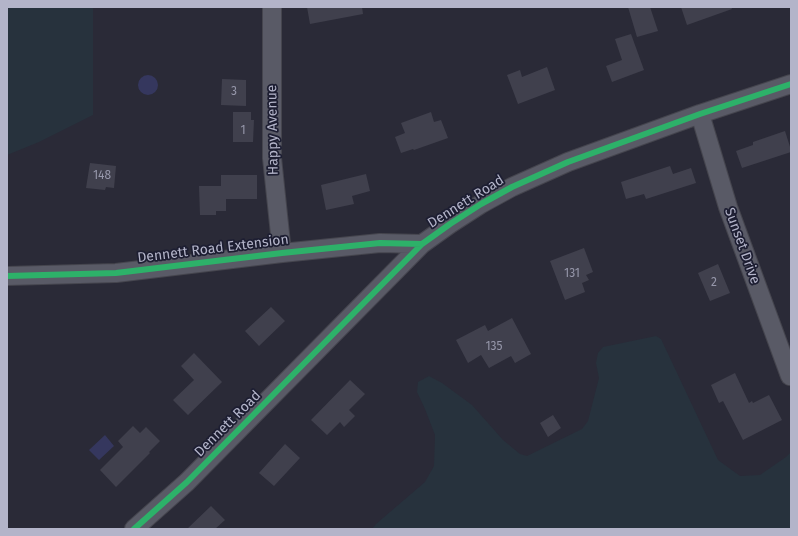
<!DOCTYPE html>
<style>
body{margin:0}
#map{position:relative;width:798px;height:536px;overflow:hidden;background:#2a2a37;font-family:"Fira Sans",sans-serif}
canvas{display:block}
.frame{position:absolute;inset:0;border:8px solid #b3b4c9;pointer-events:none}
</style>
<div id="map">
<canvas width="798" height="536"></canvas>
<div class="frame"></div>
</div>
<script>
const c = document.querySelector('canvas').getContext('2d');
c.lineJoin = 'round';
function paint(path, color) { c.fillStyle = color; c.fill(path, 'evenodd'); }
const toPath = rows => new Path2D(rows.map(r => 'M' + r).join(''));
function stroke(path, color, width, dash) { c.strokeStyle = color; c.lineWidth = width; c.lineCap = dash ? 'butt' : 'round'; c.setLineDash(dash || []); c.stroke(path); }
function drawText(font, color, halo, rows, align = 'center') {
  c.font = font + ' "Fira Sans",sans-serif'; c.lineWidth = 3.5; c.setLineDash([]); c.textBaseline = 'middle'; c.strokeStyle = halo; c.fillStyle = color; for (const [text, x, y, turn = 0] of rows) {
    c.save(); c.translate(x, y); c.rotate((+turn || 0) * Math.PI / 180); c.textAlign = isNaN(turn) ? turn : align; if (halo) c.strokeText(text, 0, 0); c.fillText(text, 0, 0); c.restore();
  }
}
paint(toPath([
 [7,7,93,7,93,115,39,142,7,155],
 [656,336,661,339,718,460,740,476,760,475,786,457,791,452,791,529,372,529,376,524,425,482,434,466,435,435,425,409,417,392,418,382,429,376,442,383,472,405,503,440,520,454,527,456,582,429,588,421,599,378,596,363,598,353,603,347]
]), '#27323d');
paint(toPath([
 '138 85a10 10 0 1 1 20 0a10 10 0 1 1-20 0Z',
 [105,435,114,446,99,460,89,450]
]), '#35375e');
paint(toPath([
 [307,7,362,7,363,14,310,24],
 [628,7,650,7,658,31,637,37],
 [681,7,731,7,732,9,687,25],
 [631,34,644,70,612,82,606,66,622,60,615,39],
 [547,67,555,90,518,104,507,75,520,70,522,77],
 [222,79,246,80,246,106,221,105],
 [233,112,251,112,251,120,254,120,253,142,233,142],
 [431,112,434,122,441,120,448,138,414,150,413,149,401,153,395,137,405,133,401,123],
 [785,131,791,150,791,152,742,168,736,151,753,145,753,142],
 [90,163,116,166,114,188,106,187,105,190,86,188],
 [670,166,673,174,691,168,696,183,646,199,644,194,626,199,621,182],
 [366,174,370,191,352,196,354,204,326,210,321,185],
 [221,175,257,175,257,199,226,199,226,211,216,211,216,215,200,215,199,186,221,186],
 [584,248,593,272,586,275,589,280,582,283,585,292,565,300,550,261],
 [718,264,730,293,710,301,698,273],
 [271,307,285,321,259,346,245,331],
 [512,318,531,354,515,363,511,356,489,368,481,355,468,363,456,340,485,325,488,331],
 [194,353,222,382,188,415,173,400,194,380,181,366],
 [735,373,749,403,752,401,753,403,769,395,782,420,743,440,723,401,719,403,711,385],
 [350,380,365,394,349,410,355,416,344,427,340,422,327,435,311,420],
 [553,415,561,428,548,437,540,423],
 [133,426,140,433,146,427,160,441,149,452,150,453,116,487,100,470,123,447,118,441],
 [285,444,300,458,274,486,259,473],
 [211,506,225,520,215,529,187,529]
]), '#40404d');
const minor = toPath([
 [272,7,272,158,282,253],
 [700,114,728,207,790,376],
 [7,276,116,273,282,253,380,243,422,244],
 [134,529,187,482,422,244,450,224,481,204,512,187,568,162,700,114,791,84]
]);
stroke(minor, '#45454e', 20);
stroke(minor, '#595a66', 18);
stroke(toPath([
 [7,276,116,273,282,253,380,243,422,244],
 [134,529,187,482,422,244,450,224,481,204,512,187,568,162,700,114,791,84]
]), '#2db169', 6);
drawText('12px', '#9697aa', null, [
 ["3",234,92],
 ["1",243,131],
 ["148",102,176],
 ["131",572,274],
 ["2",714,283],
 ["135",494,347]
]);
drawText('14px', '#b3b4c9', '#1d1e32', [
 ["Happy Avenue",273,130,-91],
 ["Dennett Road",466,202,-32],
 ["Sunset Drive",742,246,70],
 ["Dennett Road Extension",213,249,-7],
 ["Dennett Road",228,424,-45]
]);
</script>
